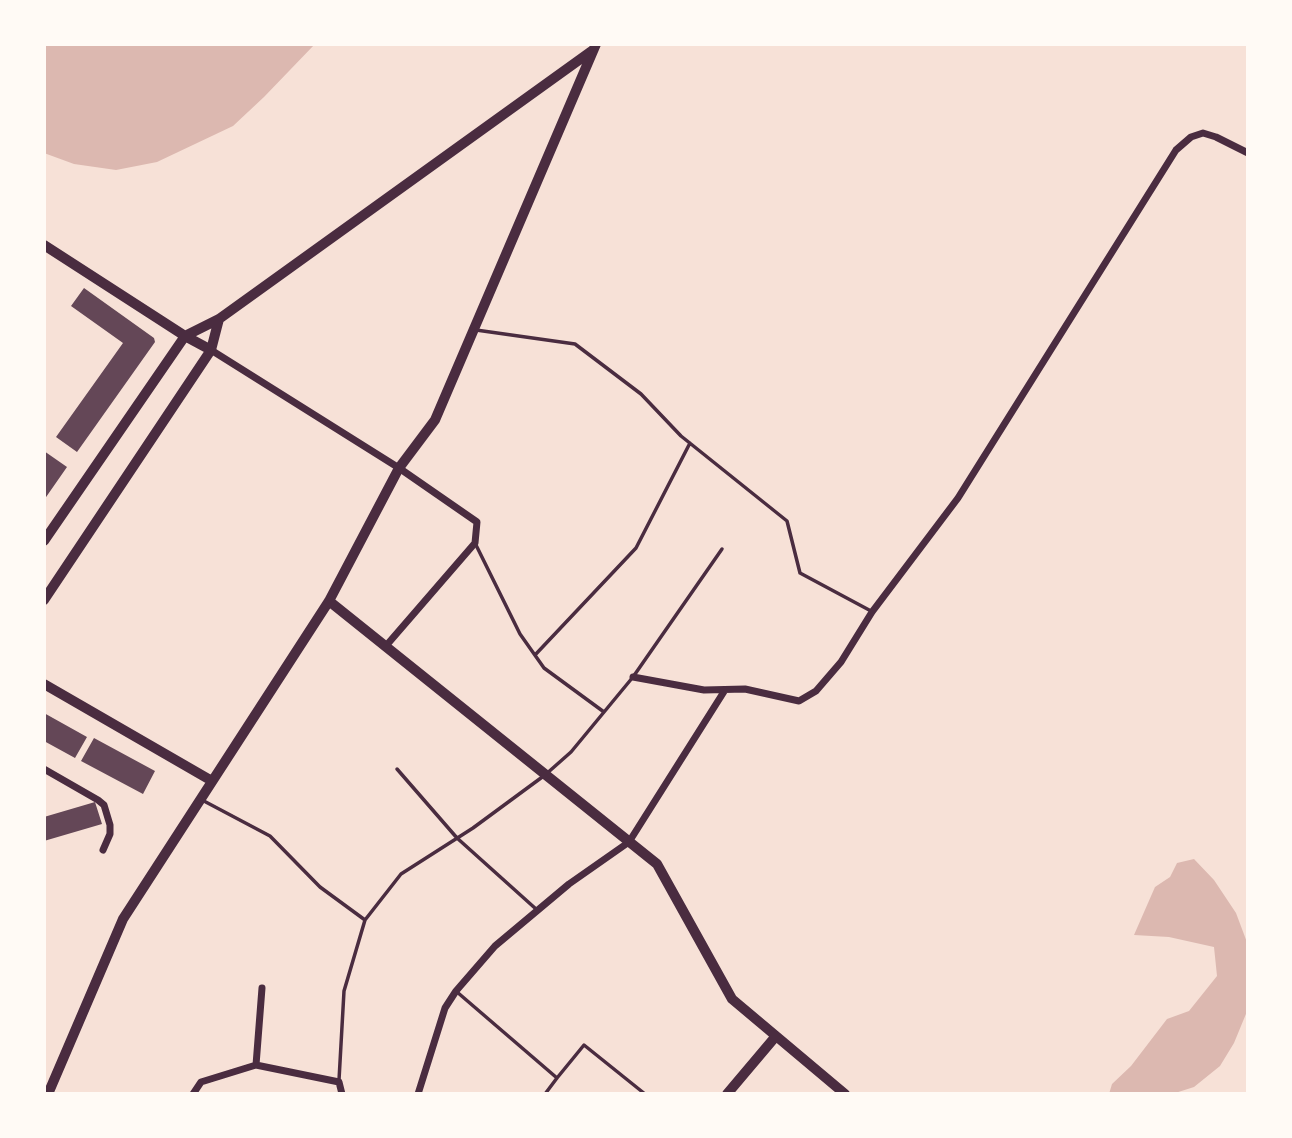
<!DOCTYPE html>
<style>
body{margin:0}
#map{position:relative;width:1292px;height:1138px;overflow:hidden;background:#f7e1d7;font-family:"Work Sans",sans-serif}
canvas{display:block}
.frame{position:absolute;inset:0;border:46px solid #fffaf5;pointer-events:none}
</style>
<div id="map">
<canvas width="1292" height="1138"></canvas>
<div class="frame"></div>
</div>
<script>
const c = document.querySelector('canvas').getContext('2d');
c.lineJoin = 'round';
function paint(path, color) { c.fillStyle = color; c.fill(path, 'evenodd'); }
const toPath = rows => new Path2D(rows.map(r => 'M' + r).join(''));
function stroke(path, color, width, dash) { c.strokeStyle = color; c.lineWidth = width; c.lineCap = dash ? 'butt' : 'round'; c.setLineDash(dash || []); c.stroke(path); }
paint(toPath([
 [44,44,315,44,264,97,233,126,157,162,116,170,74,164,44,153],
 [1194,859,1214,880,1236,913,1248,945,1248,1009,1234,1043,1220,1066,1194,1087,1172,1094,1109,1094,1112,1084,1131,1066,1167,1019,1189,1011,1217,976,1214,947,1169,937,1134,935,1155,887,1170,877,1177,863]
]), '#dcb8b0');
paint(toPath([
 [84,288,154,338,155,342,77,452,56,437,123,343,71,306],
 [44,451,67,467,44,500],
 [44,713,87,737,75,758,44,741],
 [94,738,155,771,143,794,81,761],
 [95,802,102,824,44,841,44,817]
]), '#644757');
stroke(toPath([
 [476,330,575,344,641,394,681,436,787,521,800,573,871,611],
 [475,543,520,634,544,668,604,712],
 [535,655,636,548,690,443],
 [397,769,457,838,536,909],
 [202,800,270,836,320,887,365,920],
 [457,992,557,1078,584,1045,645,1094],
 [339,1080,344,991,365,920,401,874,473,828,545,775,571,752,633,677,722,549],
 [545,1094,557,1078]
]), '#4a2c40', 3.5);
stroke(toPath([
 [211,350,399,468,477,522,475,543,385,647],
 [633,677,704,690,745,689,799,701,816,691,841,662,872,612,958,498,1176,150,1191,137,1203,133,1216,137,1248,153],
 [44,769,98,800,104,805,110,825,110,834,103,850],
 [256,1065,262,988],
 [193,1094,201,1082,256,1065,339,1082,342,1094],
 [418,1094,445,1008,456,991,495,946,569,884,629,842,725,690]
]), '#4a2c40', 7);
stroke(toPath([
 [44,245,185,336,211,350],
 [44,541,185,336,219,319,593,50],
 [44,600,211,350,219,319],
 [329,601,657,864,732,999,845,1094],
 [44,684,212,781],
 [48,1094,123,919,329,601,399,468,435,420,596,44],
 [727,1094,776,1036]
]), '#4a2c40', 10);
</script>
